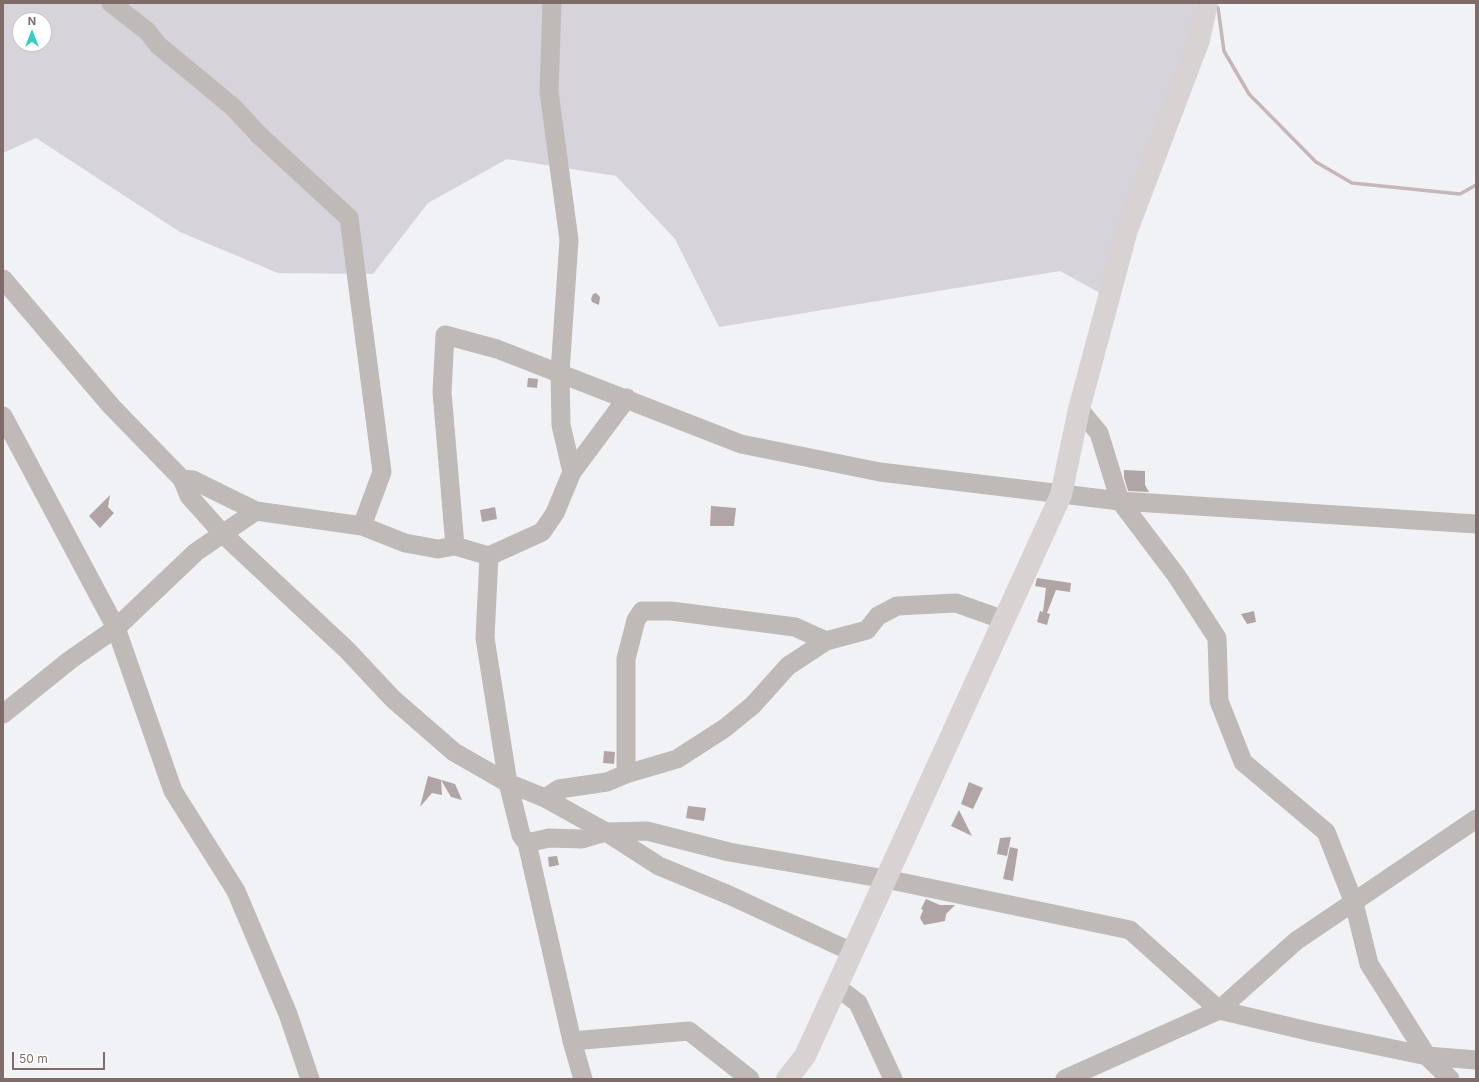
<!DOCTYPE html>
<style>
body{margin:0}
#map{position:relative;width:1479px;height:1082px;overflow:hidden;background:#f1f2f5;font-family:Inter,sans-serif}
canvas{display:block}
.frame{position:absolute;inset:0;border:4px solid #7f6b67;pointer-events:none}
.north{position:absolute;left:12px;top:12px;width:40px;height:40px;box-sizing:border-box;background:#fff;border:1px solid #ccc4c2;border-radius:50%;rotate:0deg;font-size:11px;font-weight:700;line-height:16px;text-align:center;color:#7f6b67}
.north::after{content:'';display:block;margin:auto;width:14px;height:18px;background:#36cfc8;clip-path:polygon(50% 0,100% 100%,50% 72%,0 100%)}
.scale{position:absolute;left:12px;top:1052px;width:93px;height:18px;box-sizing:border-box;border:2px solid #7f6b67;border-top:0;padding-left:5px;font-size:12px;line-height:14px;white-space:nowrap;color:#7f6b67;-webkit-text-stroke:3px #fff;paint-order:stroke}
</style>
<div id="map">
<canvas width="1479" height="1082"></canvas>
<div class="frame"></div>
<div class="north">N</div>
<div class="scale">50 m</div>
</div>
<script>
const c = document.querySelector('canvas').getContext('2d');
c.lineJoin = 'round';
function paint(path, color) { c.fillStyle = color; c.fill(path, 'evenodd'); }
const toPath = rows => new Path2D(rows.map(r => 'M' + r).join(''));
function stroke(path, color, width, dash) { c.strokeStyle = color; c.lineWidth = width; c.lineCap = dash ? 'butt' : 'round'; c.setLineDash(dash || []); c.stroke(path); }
paint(toPath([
 [3,3,1195,3,1194,32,1100,293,1060,271,719,327,675,239,616,176,507,159,428,203,373,274,278,273,180,232,36,138,3,153],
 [20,20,44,20,44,44,20,44]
]), '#d6d3db');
stroke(toPath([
 [1214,6,1218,8,1224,51,1249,94,1316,162,1352,183,1460,194,1476,185]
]), '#c5b7b7', 3.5);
paint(toPath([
 [596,293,600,297,599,305,592,302,591,299,593,294],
 [528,378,538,379,537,388,527,387],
 [1124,470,1145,471,1145,485,1149,492,1128,491,1124,477],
 [110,495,108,507,114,513,100,528,89,516],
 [711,506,736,508,734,526,710,526],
 [495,507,497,519,482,522,480,510],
 [1037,578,1071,583,1070,592,1056,590,1047,613,1050,614,1047,625,1037,622,1040,611,1043,612,1046,588,1035,586],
 [1254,611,1256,622,1247,624,1241,614],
 [604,751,615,752,614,764,603,763],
 [428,776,455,784,462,800,451,797,441,780,442,795,432,793,420,807],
 [969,782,983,788,973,809,961,804],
 [688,806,706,808,704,821,686,818],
 [959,810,972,836,951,826],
 [1011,837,1007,856,997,854,1000,838],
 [1010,847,1018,849,1013,881,1003,879],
 [557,856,559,865,549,867,548,857],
 [926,899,940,905,955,905,946,914,945,921,924,925,920,918,923,910,921,909]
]), '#b0a5a4');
stroke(toPath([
 [111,3,147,31,158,45,233,107,260,136,349,218,382,472,362,526],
 [552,3,549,92,569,240,560,372,561,425,572,472],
 [3,279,112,407,182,479,189,496,222,533,347,650,393,699,454,752,508,783,545,798,606,832,659,866,729,895,852,952],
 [1079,409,1099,433,1120,501,1176,575,1217,638,1219,701,1243,762,1326,832,1354,903,1369,964,1427,1056,1450,1079],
 [3,416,116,628,173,791,236,891,288,1014,310,1079],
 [182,479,193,480,256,511,362,526,405,543,438,549,455,546,489,556,542,532,555,513,572,472,627,398],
 [455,546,442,392,445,335,497,349,741,444,880,472,1120,501,1476,524],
 [489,556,485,638,508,783,521,835,527,843,572,1041,583,1079],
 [3,714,70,660,116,628,196,552,256,511],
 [626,774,626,659,636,620,642,611,671,611,795,627,826,641],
 [545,798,559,789,607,782,626,774,677,759,725,728,753,705,788,666,826,641,867,630,878,616,897,606,956,603,1004,620],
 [527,843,549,838,582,839,606,832,647,831,729,852,886,879,1130,930,1219,1010,1312,1032,1427,1056,1476,1060],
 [837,987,858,1003,893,1079],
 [572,1041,689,1031,750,1079],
 [1065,1079,1219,1010,1296,941,1476,819]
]), '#bfb9b7', 19);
stroke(toPath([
 [787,1079,805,1056,1061,495,1079,409,1127,230,1199,40,1207,3]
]), '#d9d2d2', 22);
</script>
